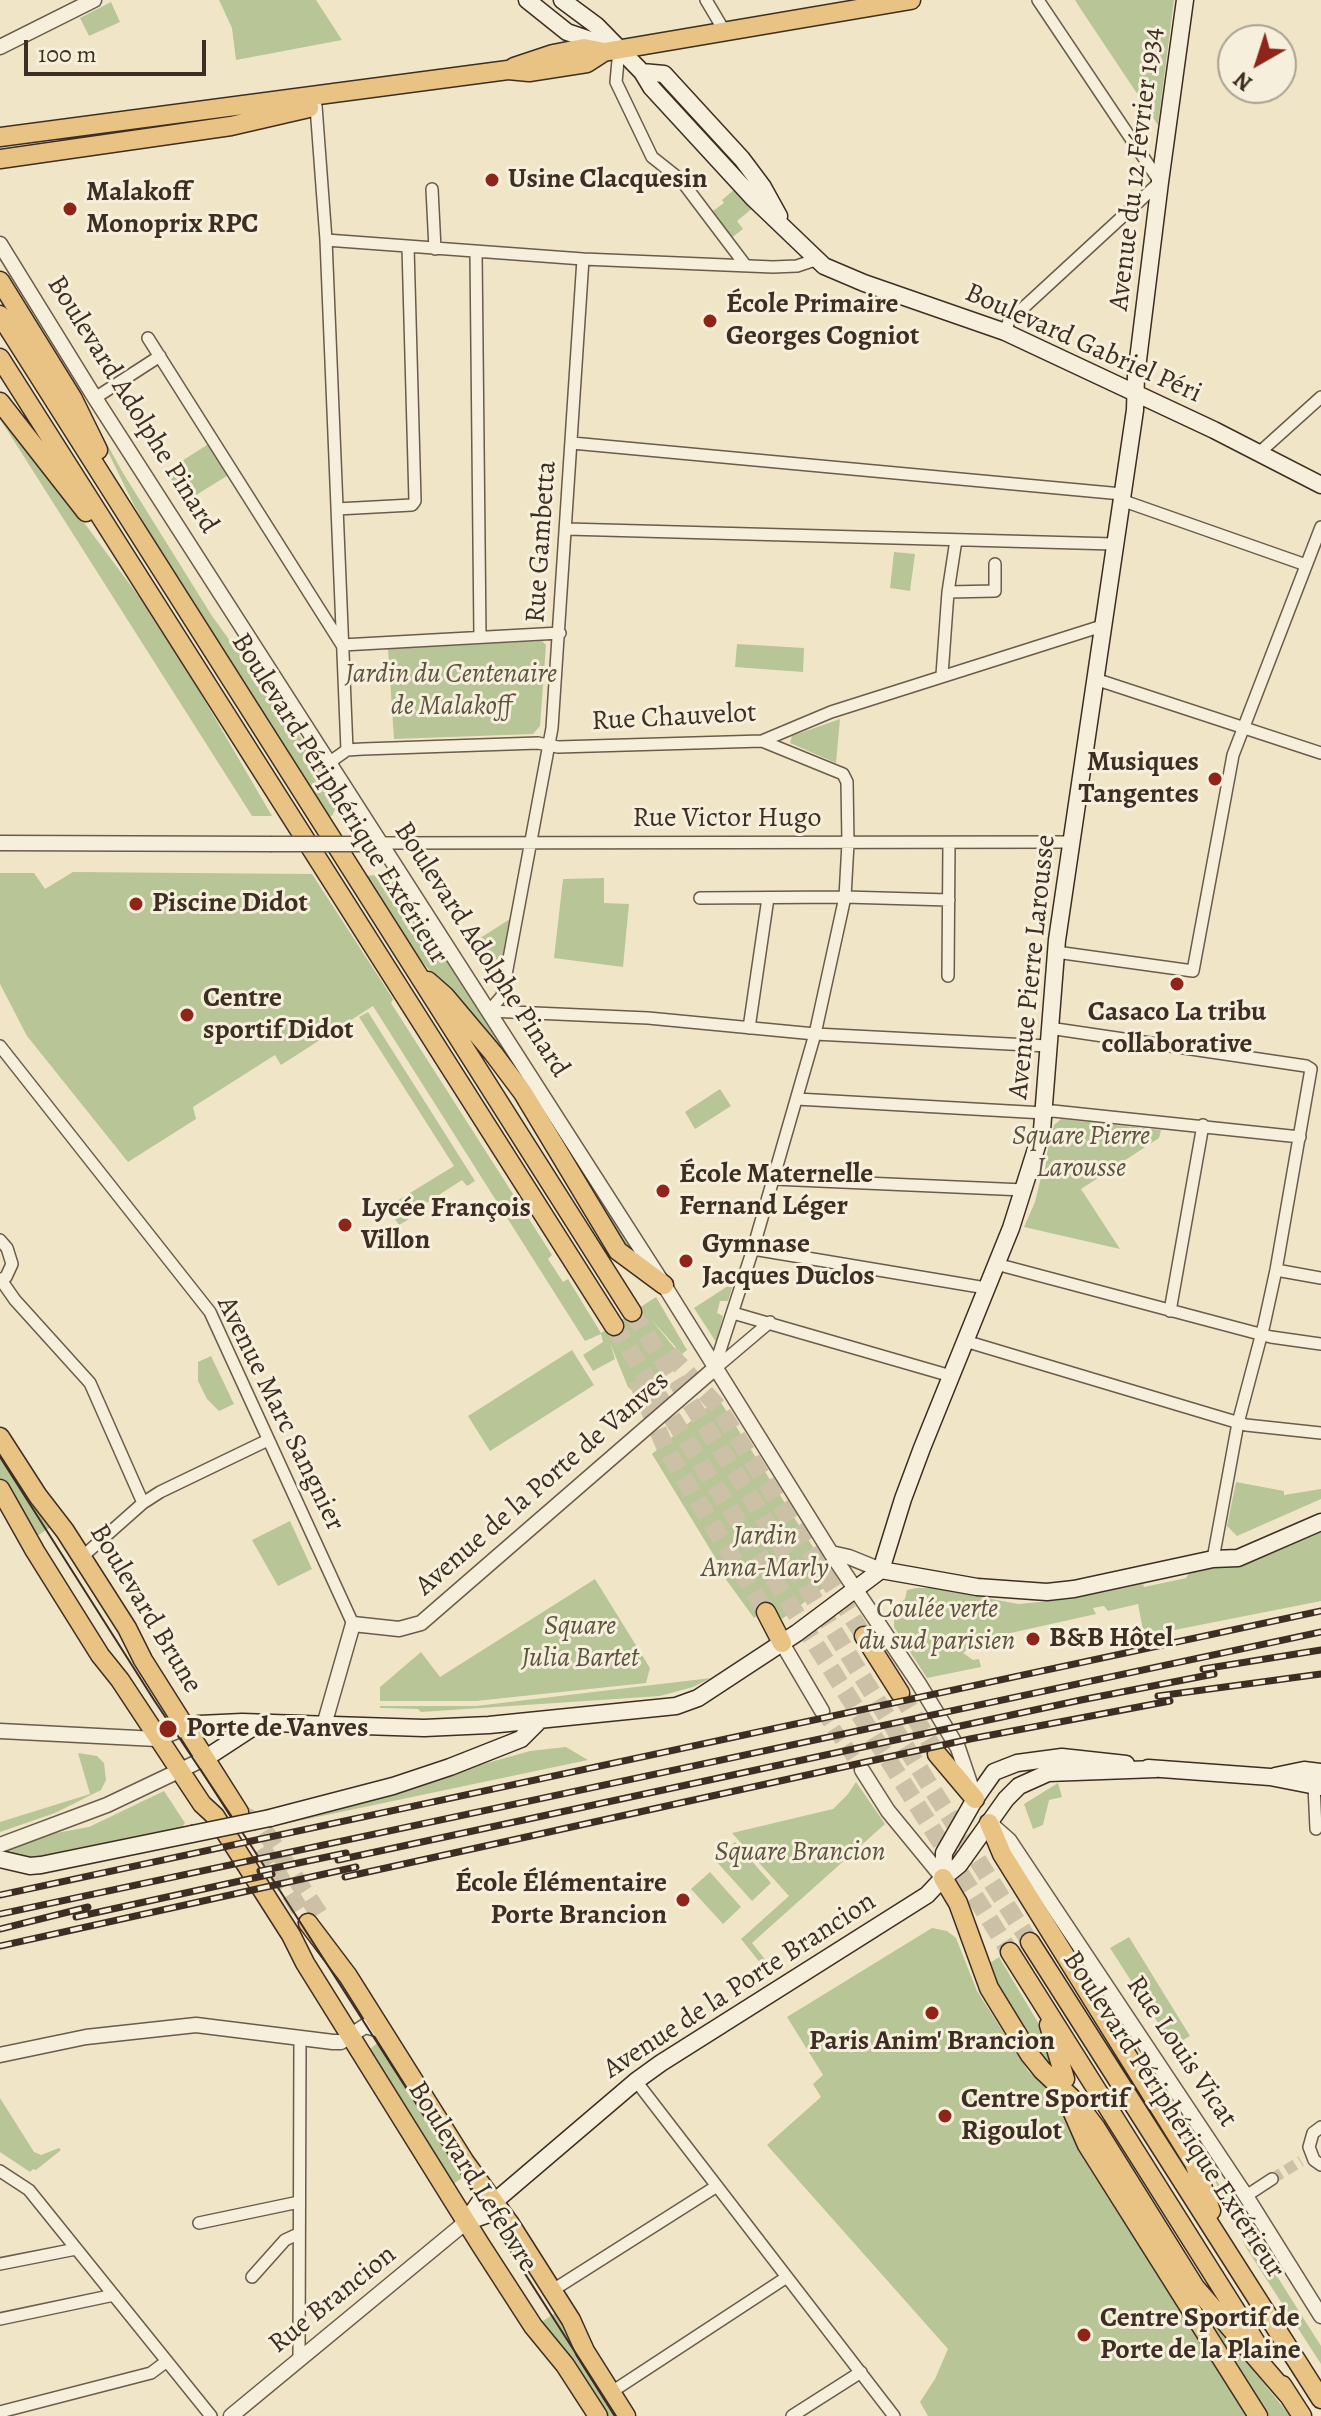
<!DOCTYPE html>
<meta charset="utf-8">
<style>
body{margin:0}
#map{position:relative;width:1321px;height:2416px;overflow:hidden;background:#f0e6c7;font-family:Alegreya,serif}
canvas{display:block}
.north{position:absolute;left:1217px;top:24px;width:80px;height:80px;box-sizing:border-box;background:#f5efdb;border:2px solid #aca191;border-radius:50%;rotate:219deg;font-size:22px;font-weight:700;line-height:32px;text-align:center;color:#3e2d22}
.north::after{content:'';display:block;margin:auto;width:28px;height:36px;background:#8f2418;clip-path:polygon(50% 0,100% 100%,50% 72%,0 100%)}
.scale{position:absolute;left:24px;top:40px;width:182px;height:36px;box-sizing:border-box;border:4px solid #3e2d22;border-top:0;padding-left:10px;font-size:24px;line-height:28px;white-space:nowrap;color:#3e2d22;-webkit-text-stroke:6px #f5efdb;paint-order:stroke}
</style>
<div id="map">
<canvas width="1321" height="2416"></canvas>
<div class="north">N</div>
<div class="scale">100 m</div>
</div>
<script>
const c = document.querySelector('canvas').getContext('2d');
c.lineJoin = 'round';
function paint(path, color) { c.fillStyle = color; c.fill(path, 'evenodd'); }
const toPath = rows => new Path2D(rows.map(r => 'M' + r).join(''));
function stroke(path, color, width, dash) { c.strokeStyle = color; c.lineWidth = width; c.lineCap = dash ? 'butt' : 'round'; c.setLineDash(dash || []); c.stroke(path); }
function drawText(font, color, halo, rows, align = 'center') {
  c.font = font + ' Alegreya,serif'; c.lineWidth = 6; c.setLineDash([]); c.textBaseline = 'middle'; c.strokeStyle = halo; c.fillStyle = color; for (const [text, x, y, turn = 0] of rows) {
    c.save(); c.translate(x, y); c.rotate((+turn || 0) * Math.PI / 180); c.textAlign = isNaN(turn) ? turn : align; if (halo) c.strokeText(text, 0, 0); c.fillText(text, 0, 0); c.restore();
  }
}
paint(toPath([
 [219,0,316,0,342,40,236,60,232,28],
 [1075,0,1174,0,1158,125,1080,8],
 [111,2,120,22,89,36,80,18],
 [736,188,754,207,737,221,743,229,730,239,710,213,724,203,722,200],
 [80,395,123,473,212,616,307,747,340,799,332,816,329,816,161,553,135,507],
 [0,403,42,466,163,629,272,816,252,816,0,419],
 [210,443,230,474,185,502,166,471],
 [894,552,915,554,910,591,890,588],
 [542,641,546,645,540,726,533,734,394,739,388,649],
 [737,644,804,648,803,672,735,667],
 [840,719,836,763,790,743,792,736],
 [73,872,312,874,393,999,391,1003,552,1255,548,1259,563,1282,568,1279,601,1333,656,1297,687,1350,682,1354,650,1318,677,1351,678,1359,639,1391,634,1392,628,1387,610,1343,615,1359,593,1371,583,1355,603,1342,601,1334,585,1341,373,1006,281,1065,275,1055,193,1107,196,1119,128,1162,27,1036,0,984,0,873,34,873,45,889],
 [394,873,632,1246,627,1250,502,1059,417,955,365,876,387,874,389,876],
 [604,878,604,903,629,904,623,967,554,958,563,879],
 [510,919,496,987,471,944],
 [368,1012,475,1181,467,1186,462,1180,417,1209,419,1213,399,1225,387,1207,454,1166,359,1017],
 [720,1089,731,1106,695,1129,685,1112],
 [1061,1119,1161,1130,1159,1138,1081,1189,1120,1249,1024,1227,1035,1202,1054,1125],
 [734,1282,728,1301,720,1301,717,1313,723,1316,716,1342,694,1308],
 [572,1350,594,1385,490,1451,468,1416],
 [211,1356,234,1404,219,1411,207,1399,198,1381,198,1362],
 [718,1398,834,1580,782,1619,772,1604,754,1618,722,1574,724,1572,652,1454],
 [0,1447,54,1525,34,1538,0,1478],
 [1236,1482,1284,1491,1284,1495,1321,1489,1321,1499,1237,1536,1227,1526],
 [290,1521,312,1569,278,1586,252,1540],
 [1321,1530,1321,1601,1149,1635,1144,1635,1138,1604,1108,1611,1104,1606,1093,1608,1096,1614,979,1640,963,1653,973,1660,979,1659,981,1667,927,1678,894,1627,894,1608,905,1599,907,1590,916,1588,934,1588,1018,1604,1072,1599,1143,1584,1144,1587,1186,1578,1189,1573,1236,1561,1241,1563],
 [595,1579,650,1668,646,1683,476,1701,380,1701,380,1687,421,1652,440,1677],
 [711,1678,693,1687,660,1696,421,1712,418,1709,380,1708,380,1706,476,1706],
 [566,1747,588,1760,41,1875,0,1868,0,1864,315,1811,530,1751],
 [78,1753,97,1756,104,1763,106,1780,101,1790,55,1813,0,1832,0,1822,90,1794],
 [856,1782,885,1824,752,1943,767,1962,762,1965,741,1939,789,1896,732,1833,833,1809,848,1794],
 [1058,1783,1062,1797,1049,1800,1043,1825,1033,1829,1024,1804],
 [164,1791,185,1823,180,1830,40,1861,1,1851,56,1833,89,1827],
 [735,1842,771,1883,752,1901,715,1860],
 [710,1872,741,1907,723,1924,691,1889],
 [932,1928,947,1931,956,1938,977,1991,1028,2071,1065,2104,1079,2152,1247,2416,928,2416,920,2402,935,2379,948,2349,767,2145,821,2097,813,2084,823,2075,787,2017],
 [1129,1937,1190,2036,1173,2046,1110,1948],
 [999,1957,1049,2041,1057,2072,1041,2056,990,1975,990,1963],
 [379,2042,465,2176,453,2184,367,2051],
 [0,2098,34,2152,41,2155,59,2148,61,2150,36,2170,33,2169,30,2172,0,2152],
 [1210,2170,1321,2346,1321,2364,1245,2246],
 [1192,2296,1199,2302,1290,2416,1269,2416],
 [560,2310,620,2416,605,2416,538,2324]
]), '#b8c597');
stroke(toPath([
 [1272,2179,1301,2161]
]), '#ccc1a6', 11, [11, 5.5]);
stroke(toPath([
 [822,1711,862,1770]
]), '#ccc1a6', 14, [14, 7]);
stroke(toPath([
 [244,1815,260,1824,323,1920],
 [262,1848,308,1923]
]), '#ccc1a6', 18, [18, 9]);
stroke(toPath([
 [632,1312,737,1475,930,1786,1030,1942],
 [614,1326,1010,1952],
 [669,1353,718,1407,864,1636],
 [637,1380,666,1449,766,1612],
 [900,1693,937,1754]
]), '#ccc1a6', 18, [18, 9]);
const minor = toPath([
 [706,0,725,32],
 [619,50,616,82,652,157,681,180,746,266],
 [316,106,326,240,347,750],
 [432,189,435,249],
 [326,240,583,259,773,267,797,266,815,260],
 [476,252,480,637],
 [1005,332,1009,321,1160,182,1038,0],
 [148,338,342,645,560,633],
 [95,398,160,356],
 [572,443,1122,494],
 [1260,452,1321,397],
 [1121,500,1306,565],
 [337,509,412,505,415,501,408,247],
 [567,529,1114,544],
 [948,592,995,591,995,564],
 [942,675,948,592,956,540],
 [1095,679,1321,753],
 [330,762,347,750,363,749,538,743,558,747,762,741,831,712,1102,626],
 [382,843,1072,842],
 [700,898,845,897,949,900],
 [1056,952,1193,971,1233,755,1321,527],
 [948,976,949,843],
 [489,1011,502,996,552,728,583,259],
 [489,1011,648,1018,815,1034,1048,1046],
 [749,1028,768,898],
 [1049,1028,1306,1066,1311,1069,1276,1270,1264,1325,1238,1423,1213,1559],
 [0,1046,210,1312,353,1624],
 [797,1099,1044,1113,1053,1111,1300,1137],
 [774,1179,1024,1190],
 [0,1240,7,1248,12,1264,6,1277,0,1280],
 [753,1249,986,1288],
 [996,1264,1271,1337,1321,1344],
 [1276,1270,1321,1278],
 [1,1280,15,1300,90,1383,143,1503],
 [1170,1311,1203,1125],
 [733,1313,951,1376],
 [965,1341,1246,1425,1321,1433],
 [718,1366,770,1322],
 [714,1369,753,1249,815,1034,845,897,848,843,847,782,843,774,762,741],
 [82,1557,143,1503,160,1492,268,1440],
 [1314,1786,1316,1829],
 [636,2081,894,2416],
 [1321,2127,1313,2133,1309,2147,1314,2160,1321,2165],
 [0,2171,29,2190,211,2416],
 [1246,2196,1272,2179],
 [199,2223,299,2202],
 [0,2264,76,2249],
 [252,2277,285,2240,298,2234],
 [553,2290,717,2186],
 [0,2319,114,2295],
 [299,2360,300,2039],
 [610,2393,787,2277],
 [0,2412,151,2373,167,2361],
 [792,2416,861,2372]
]);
const tertiary = toPath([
 [0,47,94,0],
 [0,244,95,398,664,1285,831,1553,919,1684,958,1748,974,1795],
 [0,843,270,844],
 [831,1553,849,1557,881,1570],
 [782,1643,822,1711],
 [324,1725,353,1624,399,1629,421,1623,714,1369],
 [0,1731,157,1739,185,1728],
 [862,1770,888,1811,943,1878],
 [992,1825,1009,1840,1246,2196,1321,2316],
 [0,1845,107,1805,206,1758],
 [0,2055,86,2037,196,2025,333,2042,341,2042,365,2026,384,2031],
 [231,2416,466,2222]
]);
const secondary = toPath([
 [527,0,567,32,608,46],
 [562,0,597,26,642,72,651,87,754,199,824,266,864,283,1005,332,1214,430,1321,485],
 [642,72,664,74,742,159,763,187,779,216],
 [881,1570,903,1499,922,1448,1011,1228,1042,1130,1057,940,1135,410,1136,376,1160,182,1185,0],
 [881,1570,977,1587,1047,1592,1074,1589,1213,1559,1238,1558,1321,1522],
 [185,1728,199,1724,242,1722,424,1728,489,1725,676,1706,698,1698,797,1633,881,1570],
 [206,1758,258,1724],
 [1148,1768,1270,1777,1321,1787],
 [1275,1776,1304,1770,1321,1772],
 [270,1818,393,1786,450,1767,521,1739,539,1721],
 [0,1859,30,1866,41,1865,192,1834],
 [943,1878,944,1853,975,1799,994,1772,1017,1763,1062,1757,1126,1764],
 [466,2222,486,2215,494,2202,636,2081,661,2063,927,1895,943,1878,959,1865,1006,1799,1019,1786,1048,1773,1156,1769],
 [466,2222,479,2203,494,2202]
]);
const primary = toPath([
 [514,67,553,54,584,48,604,52,911,0],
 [0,137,508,70,529,72,587,63,604,52],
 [0,159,231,126,309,108],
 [0,1437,38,1496,65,1531,127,1628,143,1660,239,1812],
 [0,1489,35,1551,100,1655,120,1680,202,1804,215,1816,291,1935,305,1963,480,2244,533,2326,565,2365,598,2416],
 [308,1923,348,1976,465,2162,510,2224,571,2320,585,2351,626,2416]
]);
const trunk = toPath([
 [0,281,73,399,98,450],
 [0,315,632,1312],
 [0,358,614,1326],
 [0,402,86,512],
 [428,981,445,996,493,1053,523,1093,618,1251,664,1285],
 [766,1612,782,1643],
 [864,1636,900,1693],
 [937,1754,975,1799],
 [989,1823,1002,1854,1194,2163,1211,2211],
 [943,1878,958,1903,989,1988,1030,2055,1042,2070,1078,2104,1096,2128,1195,2287,1288,2395],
 [1030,1942,1321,2399],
 [1010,1952,1260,2349],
 [1049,2025,1065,2079],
 [1073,2113,1087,2145,1258,2416],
 [1282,2385,1302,2416]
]);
stroke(minor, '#6a5b4b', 14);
stroke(tertiary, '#6a5b4b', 17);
stroke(secondary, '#3e2d22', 19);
stroke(primary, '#3e2d22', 21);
stroke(trunk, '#3e2d22', 21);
stroke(minor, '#f5efdb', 11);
stroke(tertiary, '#f5efdb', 14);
stroke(secondary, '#f5efdb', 16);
stroke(primary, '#e8c384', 18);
stroke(trunk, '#e8c384', 18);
stroke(toPath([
 [0,1457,154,1700,252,1847,616,2416]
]), '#3e2d22', 2);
const rail = toPath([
 [1203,1669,1321,1650],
 [1158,1696,1321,1674],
 [338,1860,1081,1700,1214,1674],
 [260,1871,346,1853],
 [345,1877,970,1739,1170,1701],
 [0,1895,1321,1611],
 [0,1914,1321,1632],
 [76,1917,272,1874],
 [0,1929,88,1907],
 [0,1946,356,1867]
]);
stroke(rail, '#3e2d22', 7);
stroke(rail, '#f5efdb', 4, [12]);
const tertiaryBridge = toPath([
 [270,844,371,844]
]);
const secondaryBridge = toPath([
 [192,1834,270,1818]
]);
stroke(tertiaryBridge, '#6a5b4b', 17, []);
stroke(secondaryBridge, '#3e2d22', 19, []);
stroke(tertiaryBridge, '#f5efdb', 14);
stroke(secondaryBridge, '#f5efdb', 16);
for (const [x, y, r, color] of [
 [492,180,8,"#8f2418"],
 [70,209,8,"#8f2418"],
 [710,321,8,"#8f2418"],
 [1215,779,8,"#8f2418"],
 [136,904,8,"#8f2418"],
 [1177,984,8,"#8f2418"],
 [187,1015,8,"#8f2418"],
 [663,1191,8,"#8f2418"],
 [345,1225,8,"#8f2418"],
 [686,1261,8,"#8f2418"],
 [1033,1639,8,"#8f2418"],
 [168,1729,10,"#8f2418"],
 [683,1900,8,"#8f2418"],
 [932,2013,8,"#8f2418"],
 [945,2116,8,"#8f2418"],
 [1084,2335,8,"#8f2418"]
]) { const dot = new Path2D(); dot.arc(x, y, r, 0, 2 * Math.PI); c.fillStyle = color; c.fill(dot); stroke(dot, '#f5efdb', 3); }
drawText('28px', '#3e2d22', '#f5efdb', [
 ["Avenue du 12 Février 1934",1137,169,-83],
 ["Boulevard Gabriel Péri",1083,344,24],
 ["Boulevard Adolphe Pinard",132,405,58],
 ["Rue Gambetta",542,542,-86],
 ["Rue Chauvelot",674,718,-3],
 ["Boulevard Périphérique Extérieur",339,799,58],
 ["Rue Victor Hugo",727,819],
 ["Boulevard Adolphe Pinard",481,950,57],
 ["Avenue Pierre Larousse",1033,967,-84],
 ["Avenue Marc Sangnier",280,1414,64],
 ["Avenue de la Porte de Vanves",543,1484,-41],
 ["Boulevard Brune",145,1609,59],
 ["Avenue de la Porte Brancion",740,1986,-33],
 ["Rue Louis Vicat",1181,2052,56],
 ["Boulevard Périphérique Extérieur",1173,2115,57],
 ["Boulevard Lefebvre",472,2177,58],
 ["Rue Brancion",333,2300,-39]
]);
drawText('bold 28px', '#3e2d22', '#f5efdb', [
 ["Usine Clacquesin",508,180],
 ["Malakoff",86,193],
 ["Monoprix RPC",86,225],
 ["École Primaire",726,305],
 ["Georges Cogniot",726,337],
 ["Musiques",1199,763,"right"],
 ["Tangentes",1199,795,"right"],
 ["Piscine Didot",152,904],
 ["Centre",203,999],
 ["sportif Didot",203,1031],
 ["Casaco La tribu",1177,1013,"center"],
 ["collaborative",1177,1045,"center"],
 ["École Maternelle",679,1175],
 ["Fernand Léger",679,1207],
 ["Lycée François",361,1209],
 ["Villon",361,1241],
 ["Gymnase",702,1245],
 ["Jacques Duclos",702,1277],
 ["B&B Hôtel",1049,1639],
 ["Porte de Vanves",186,1729],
 ["École Élémentaire",667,1884,"right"],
 ["Porte Brancion",667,1916,"right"],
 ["Paris Anim' Brancion",932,2042,"center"],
 ["Centre Sportif",961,2100],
 ["Rigoulot",961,2132],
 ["Centre Sportif de",1100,2319],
 ["Porte de la Plaine",1100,2351]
], 'left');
drawText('italic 28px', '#5c533f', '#f5efdb', [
 ["Jardin du Centenaire",451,675],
 ["de Malakoff",451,707],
 ["Square Pierre",1081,1137],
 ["Larousse",1081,1169],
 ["Jardin",765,1537],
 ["Anna-Marly",765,1569],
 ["Coulée verte",937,1610],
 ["du sud parisien",937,1642],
 ["Square",580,1627],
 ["Julia Bartet",580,1659],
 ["Square Brancion",800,1853]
]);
</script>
